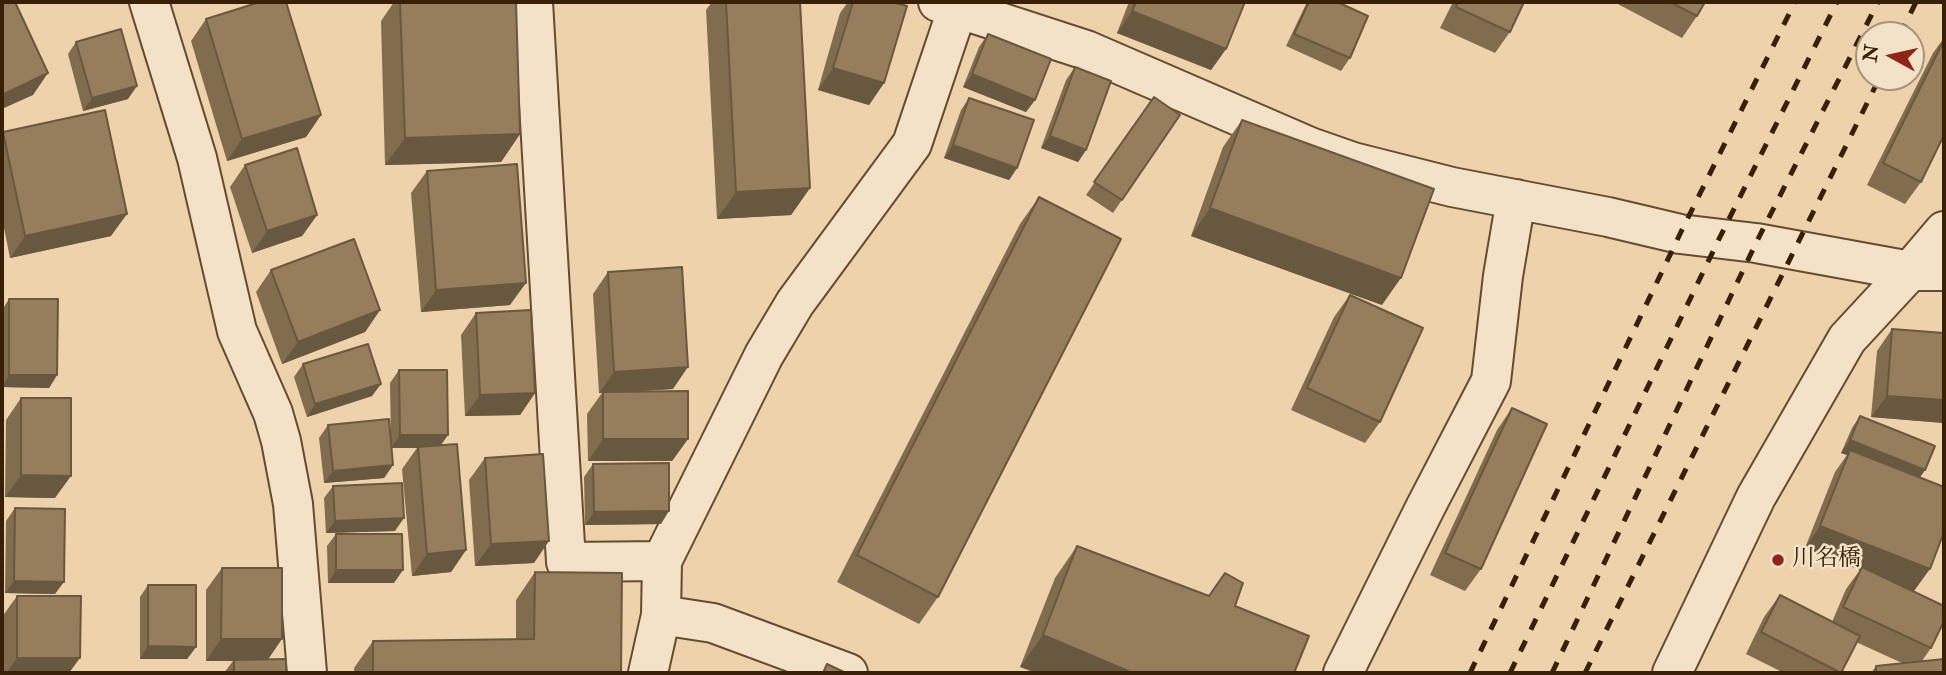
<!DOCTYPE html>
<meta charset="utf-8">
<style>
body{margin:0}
#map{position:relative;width:1946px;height:675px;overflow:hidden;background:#eed2ab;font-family:"IM FELL Double Pica",serif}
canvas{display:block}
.frame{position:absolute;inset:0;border:4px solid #372005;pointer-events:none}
.north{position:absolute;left:1855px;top:21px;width:70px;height:70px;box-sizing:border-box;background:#f4e2c8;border:2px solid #a8947a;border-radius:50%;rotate:278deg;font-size:19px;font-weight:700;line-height:28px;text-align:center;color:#372005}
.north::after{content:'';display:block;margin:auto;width:24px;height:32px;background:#8f2418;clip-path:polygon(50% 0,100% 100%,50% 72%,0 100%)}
</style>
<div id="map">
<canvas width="1946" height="675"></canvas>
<div class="frame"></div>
<div class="north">N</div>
</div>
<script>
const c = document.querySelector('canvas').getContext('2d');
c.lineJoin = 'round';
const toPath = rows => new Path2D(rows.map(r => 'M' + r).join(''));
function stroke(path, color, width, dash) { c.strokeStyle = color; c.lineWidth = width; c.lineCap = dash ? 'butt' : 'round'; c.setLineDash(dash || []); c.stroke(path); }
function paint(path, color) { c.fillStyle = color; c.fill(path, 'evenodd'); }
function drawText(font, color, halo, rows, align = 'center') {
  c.font = font + ' "IM FELL Double Pica","Noto Serif JP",serif'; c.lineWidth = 5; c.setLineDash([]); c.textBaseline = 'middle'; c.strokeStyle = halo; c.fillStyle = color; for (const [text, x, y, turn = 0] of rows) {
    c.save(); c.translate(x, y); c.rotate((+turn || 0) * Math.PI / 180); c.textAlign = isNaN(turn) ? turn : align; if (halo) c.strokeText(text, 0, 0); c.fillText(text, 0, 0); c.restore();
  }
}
const minor = toPath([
 [149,2,197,158,237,331,273,413,281,441,293,504,307,673],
 [533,2,566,562,662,561],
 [938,2,1086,50,1310,147,1353,162,1452,187,1608,217,1680,234,1756,243,1910,271,1944,271],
 [661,615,713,623,848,673],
 [648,673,661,615,662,561,764,355,795,303,912,144,958,7],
 [1343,673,1425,508,1491,381,1503,276,1516,199],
 [1672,673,1756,497,1847,339,1910,271,1944,231]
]);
stroke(minor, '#654c2e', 42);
stroke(minor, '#f4e2c8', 38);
stroke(toPath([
 [1900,35,1916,2],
 [1470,673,1680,234,1795,2],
 [1510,673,1719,239,1837,2],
 [1552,673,1756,243,1878,2],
 [1585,673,1880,77]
]), '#372005', 5, [12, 12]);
paint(toPath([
 [394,2,516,2,520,134,501,162,385,165,381,21],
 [712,2,800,2,810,188,791,215,717,219,706,10],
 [848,2,892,2,884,83,869,105,818,90,840,13],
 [1129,2,1245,2,1226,49,1211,70,1117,33],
 [1307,2,1337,2,1350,58,1341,71,1286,46],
 [1453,2,1524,2,1510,32,1495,53,1440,28],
 [1614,2,1705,2,1697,16,1682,38],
 [206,19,321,115,306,137,227,161,191,41],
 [988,34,1035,100,1026,112,963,87,979,47],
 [1944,38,1944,135,1921,182,1905,204,1867,185,1933,53],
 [76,42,128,99,83,111,68,54],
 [1075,67,1086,150,1078,162,1041,148,1066,80],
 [1154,97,1180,115,1113,213,1086,195],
 [969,98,1017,168,1009,180,944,158,961,110],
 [1242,120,1382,305,1191,236,1223,147],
 [3,132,111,236,10,258,2,218,2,134],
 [245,165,317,215,302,236,252,253,230,187],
 [427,171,510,305,421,312,411,193],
 [1039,197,938,597,919,624,837,582,1020,224],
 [271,270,380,310,365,332,282,364,256,292],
 [608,272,673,389,629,392,688,439,672,461,588,461,587,414,602,393,599,393,593,294],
 [1350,295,1380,422,1365,443,1291,410,1334,317],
 [9,299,57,375,49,388,2,387,2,310],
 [476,313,535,393,520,415,465,416,461,335],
 [1892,329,1944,333,1944,423,1871,417,1877,351],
 [303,364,372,396,307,417,294,377],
 [399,370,441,445,466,550,451,572,412,576,402,469,417,448,391,448,393,465,384,478,324,483,319,438,328,425,391,445,390,383],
 [21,398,55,498,5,497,6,420],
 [1512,408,1481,569,1465,591,1430,575,1497,430],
 [1860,416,1925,470,1920,477,1914,591,1897,584,1931,648,1922,661,1944,673,1871,673,1876,666,1902,663,1856,642,1841,673,1784,673,1746,654,1764,617,1780,595,1832,622,1846,589,1860,570,1805,548,1835,472,1847,455,1841,453,1852,428],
 [485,458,534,563,475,566,469,480],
 [593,464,661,524,585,525,584,477],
 [333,486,395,531,326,533,324,498],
 [15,508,55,594,5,593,6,521],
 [336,534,394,583,328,583,327,546],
 [1077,546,1235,606,1020,667,1055,578],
 [222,568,268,660,286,673,224,673,233,661,206,661,206,590],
 [535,572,621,673,354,673,354,668,373,641,516,640,516,600],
 [148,585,196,647,187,659,140,659,140,597],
 [17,596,69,673,2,673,2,617]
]), '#816c4e');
paint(toPath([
 [1132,11,1226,49,1211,70,1117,33],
 [833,68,884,83,869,105,818,90],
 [48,73,33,95,2,109,2,95],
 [972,74,1035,100,1026,112,963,87],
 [137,86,128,99,83,111,92,98],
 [321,115,306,137,227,161,242,139],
 [520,134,501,162,385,165,405,138],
 [1050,136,1086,150,1078,162,1041,148],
 [953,145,1017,168,1009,180,944,158],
 [810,188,791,215,717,219,736,192],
 [1210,208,1401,278,1382,305,1191,236],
 [127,214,111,236,10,258,25,236],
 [317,215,302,236,252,253,267,231],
 [526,283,510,305,421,312,436,290],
 [380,310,365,332,282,364,298,342],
 [688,367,673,389,599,393,614,372],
 [9,375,57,375,49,388,2,387,2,386],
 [381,384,372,396,307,417,315,404],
 [535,393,520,415,465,416,480,395],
 [1887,396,1944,400,1944,423,1871,417],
 [400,435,448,435,439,448,391,448],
 [603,439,688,439,672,461,588,461],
 [1850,440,1925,470,1916,483,1850,450,1847,455,1841,453],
 [393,465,384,478,324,483,333,471],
 [21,475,71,476,55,498,5,497],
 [669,511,661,524,585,525,594,512],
 [404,518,395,531,326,533,335,521],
 [1820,526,1930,569,1914,591,1805,548],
 [549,541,534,563,475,566,491,544],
 [466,550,451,572,412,576,427,554],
 [336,570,403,570,394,583,328,583],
 [14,581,64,582,55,594,5,593],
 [1043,635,1133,673,1036,673,1020,667],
 [221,639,282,639,267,661,206,661],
 [148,646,196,647,187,659,140,659],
 [17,658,80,658,69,673,6,673]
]), '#695840');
const building = toPath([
 [2,2,15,2,48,73,2,95,2,2],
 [260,2,286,2,321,115,242,139,206,19,260,2],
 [400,2,516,2,520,134,405,138,400,2],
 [726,2,800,2,810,188,736,192,726,2],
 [853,2,892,2,907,6,884,83,833,68,853,2],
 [1136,2,1245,2,1226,49,1132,11,1136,2],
 [1309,2,1337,2,1368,16,1350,58,1294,34,1309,2],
 [1458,2,1524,2,1510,32,1456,7,1458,2],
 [1670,2,1705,2,1697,16,1670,2],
 [121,29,137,86,92,98,76,42,121,29],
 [988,34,1051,59,1035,100,972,74,988,34],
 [1944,40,1944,135,1921,182,1883,163,1944,40],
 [1075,67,1111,81,1086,150,1050,136,1075,67],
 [1154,97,1180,115,1122,200,1094,182,1154,97],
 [969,98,1034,120,1017,168,953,145,969,98],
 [105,110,127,214,25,236,3,132,105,110],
 [1242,120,1434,189,1401,278,1210,208,1242,120],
 [297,148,317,215,267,231,245,165,297,148],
 [517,164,526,283,436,290,427,171,517,164],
 [1039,197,1121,239,938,597,857,555,1039,197],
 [354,239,380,310,298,342,271,270,354,239],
 [682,267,688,367,614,372,608,272,682,267],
 [1350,295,1423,328,1380,422,1307,388,1350,295],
 [9,299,58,299,57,375,9,375,9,299],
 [531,310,535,393,480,395,476,313,531,310],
 [1892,329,1944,333,1944,400,1887,396,1892,329],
 [368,344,381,384,315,404,303,364,368,344],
 [399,370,447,370,448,435,400,435,399,370],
 [688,391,688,439,603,439,603,392,688,391],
 [21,398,71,398,71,476,21,475,21,398],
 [1512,408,1547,424,1481,569,1445,553,1512,408],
 [1860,416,1935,446,1925,470,1850,440,1860,416],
 [389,419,393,465,333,471,328,425,389,419],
 [457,444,466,550,427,554,418,447,457,444],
 [1850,450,1944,487,1944,532,1930,569,1820,526,1850,450],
 [543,454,549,541,491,544,485,458,543,454],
 [669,463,669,511,594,512,593,464,669,463],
 [402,483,404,518,335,521,333,486,402,483],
 [15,508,65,509,64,582,14,581,15,508],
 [336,534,402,534,403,570,336,570,336,534],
 [1077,546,1209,596,1225,573,1243,583,1235,606,1309,636,1294,673,1133,673,1043,635,1077,546],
 [1862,567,1944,606,1944,621,1931,648,1843,607,1862,567],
 [222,568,282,568,282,639,221,639,222,568],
 [535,572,622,573,621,673,373,673,373,641,534,639,535,572],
 [148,585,196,585,196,647,148,646,148,585],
 [1780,595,1860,636,1841,673,1761,632,1780,595],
 [17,596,81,596,80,658,17,658,17,596],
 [286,659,286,673,234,673,234,660,286,659],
 [1944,659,1944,673,1876,673,1876,666,1944,659],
 [827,664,846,673,823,673,827,664],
 [149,672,204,672,204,673,149,673,149,672]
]);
paint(building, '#967d5b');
stroke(building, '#695840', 2);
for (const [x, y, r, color] of [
 [1778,560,7,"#8f2418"]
]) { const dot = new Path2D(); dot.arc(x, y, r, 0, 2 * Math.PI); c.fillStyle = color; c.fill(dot); stroke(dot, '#f4e2c8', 2.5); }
drawText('23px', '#372005', '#f4e2c8', [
 ["川名橋",1792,560]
], 'left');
</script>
